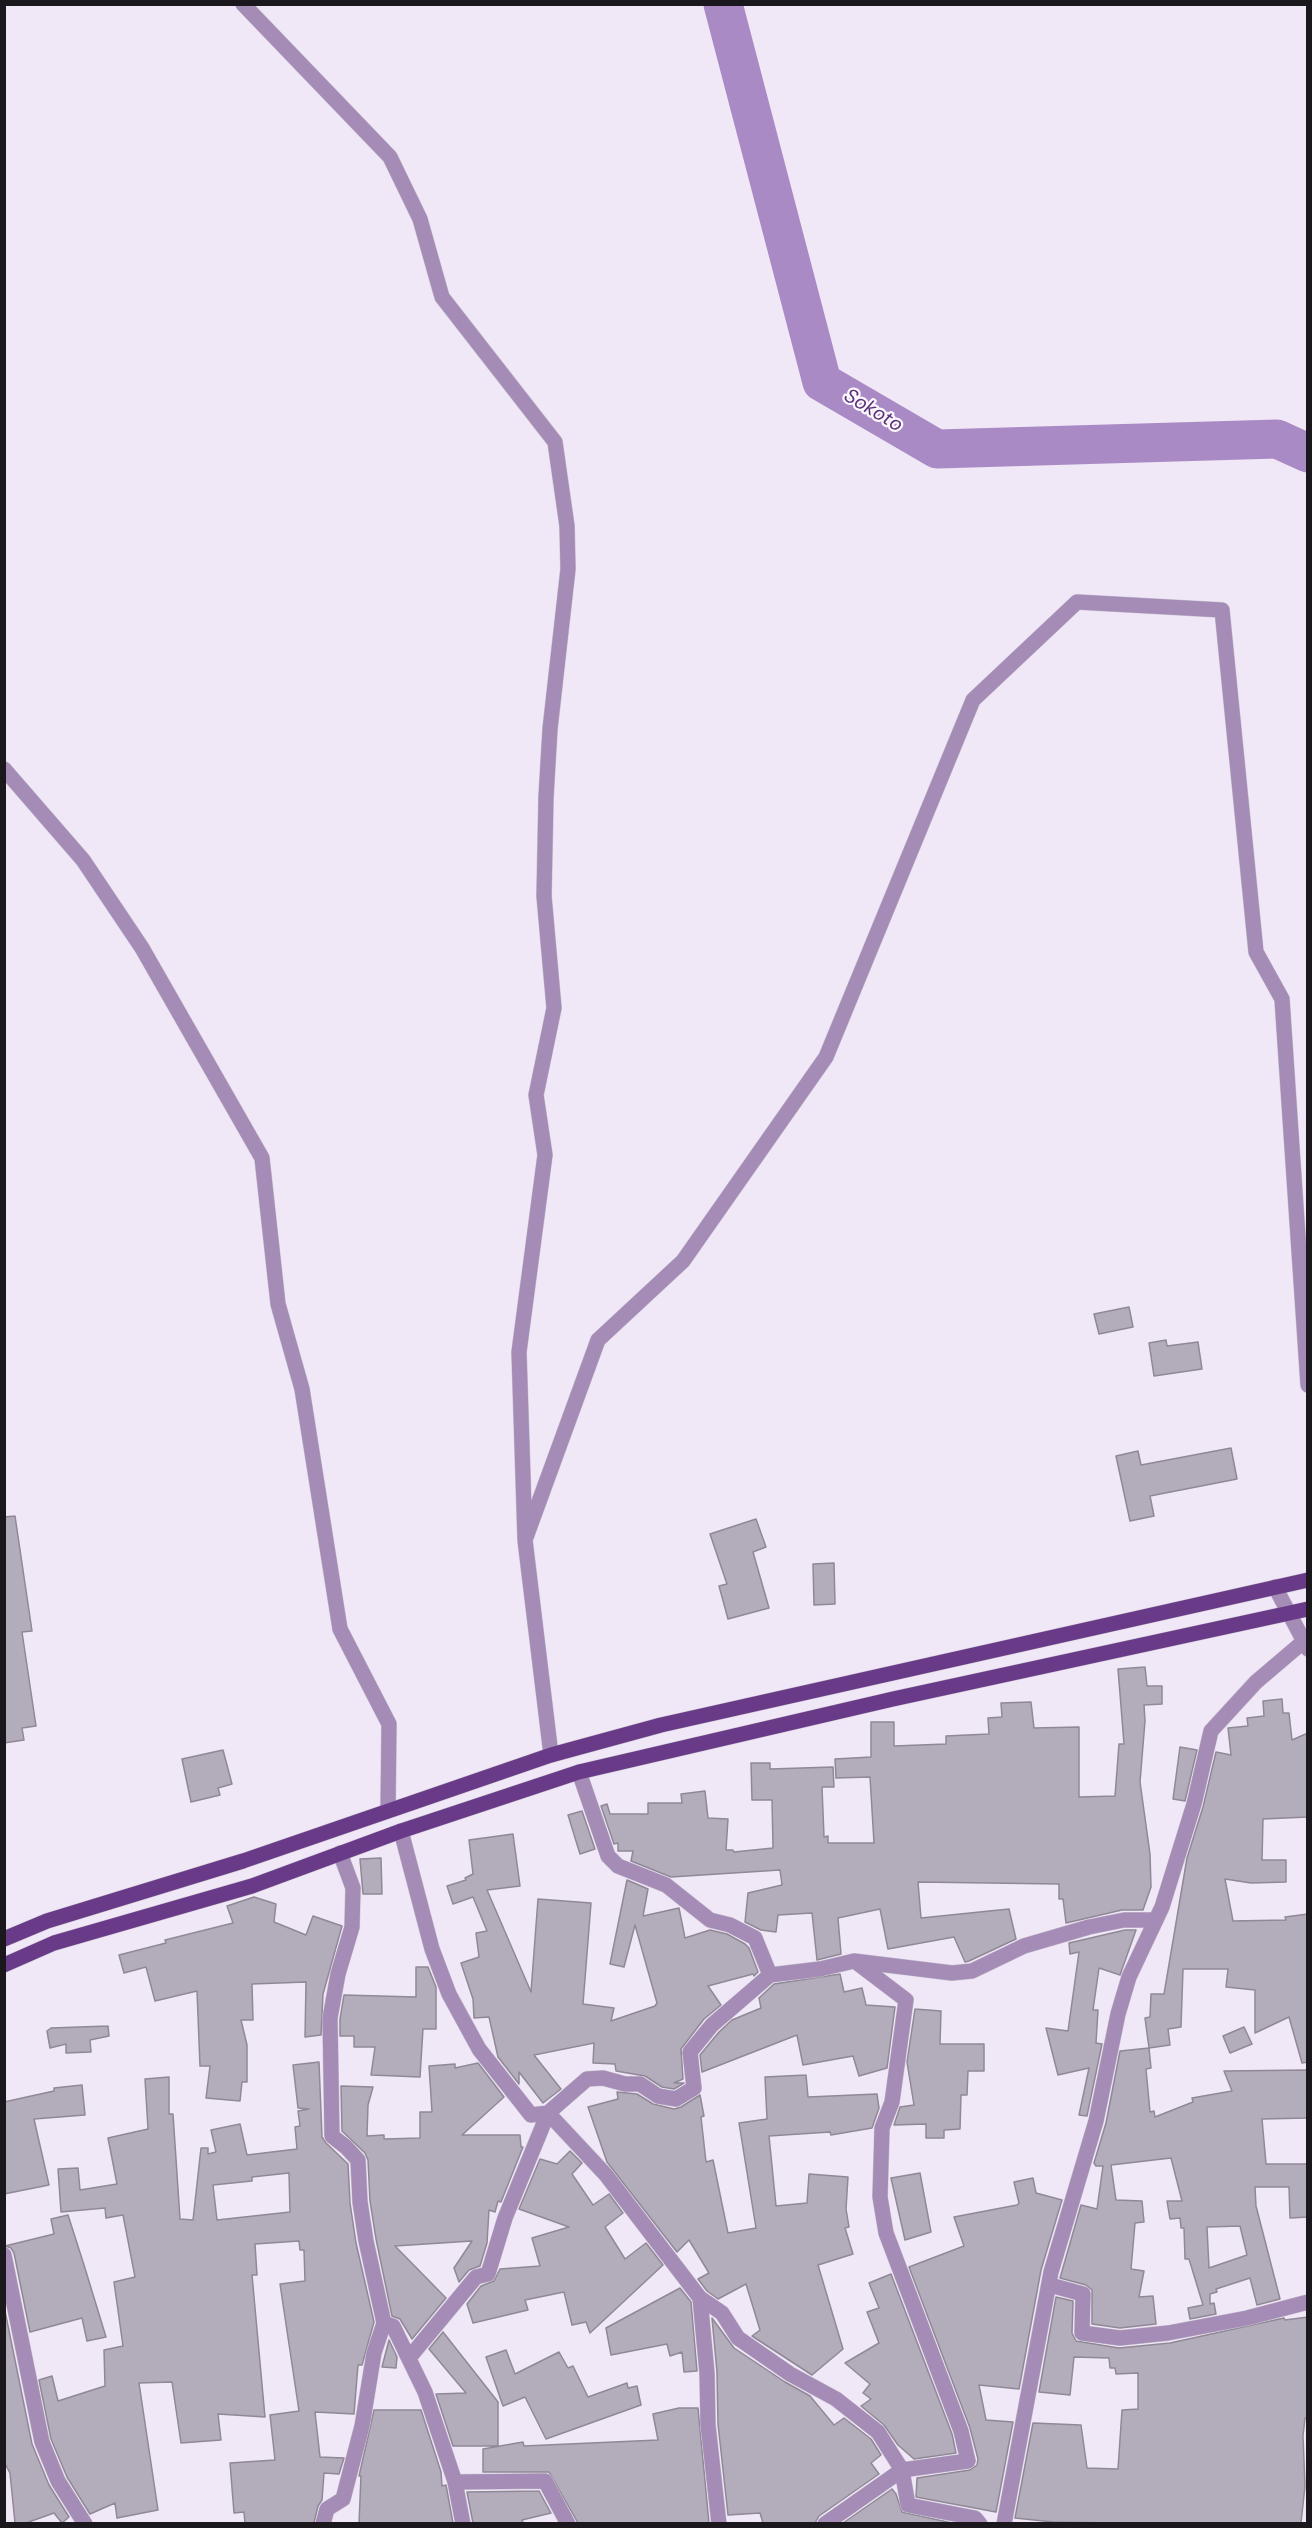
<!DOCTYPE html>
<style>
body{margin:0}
#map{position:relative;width:1312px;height:2528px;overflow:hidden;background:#f0e8f7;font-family:"DM Sans",sans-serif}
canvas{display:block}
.frame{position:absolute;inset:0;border:6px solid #1b181d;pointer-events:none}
</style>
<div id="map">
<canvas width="1312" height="2528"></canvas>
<div class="frame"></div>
</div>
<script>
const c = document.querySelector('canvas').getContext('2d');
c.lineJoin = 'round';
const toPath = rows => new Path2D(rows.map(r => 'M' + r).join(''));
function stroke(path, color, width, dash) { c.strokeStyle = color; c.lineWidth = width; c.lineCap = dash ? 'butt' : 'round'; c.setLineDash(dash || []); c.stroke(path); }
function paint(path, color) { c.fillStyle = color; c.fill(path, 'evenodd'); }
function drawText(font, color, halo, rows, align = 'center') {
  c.font = font + ' "DM Sans",sans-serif'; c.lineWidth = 4.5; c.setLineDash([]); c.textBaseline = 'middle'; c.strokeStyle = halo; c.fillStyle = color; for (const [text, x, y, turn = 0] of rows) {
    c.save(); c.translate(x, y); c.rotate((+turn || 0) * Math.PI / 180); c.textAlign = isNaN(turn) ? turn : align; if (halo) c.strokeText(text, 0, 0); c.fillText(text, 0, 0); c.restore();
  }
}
stroke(toPath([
 [723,4,822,382,937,449,1277,439,1308,453]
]), '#aa8ac4', 39);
const building = toPath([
 [1129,1307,1133,1327,1099,1334,1094,1314,1129,1307],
 [1166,1340,1167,1346,1198,1342,1202,1369,1154,1376,1149,1343,1166,1340],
 [1231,1448,1237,1479,1150,1496,1154,1516,1130,1521,1116,1456,1138,1451,1141,1465,1231,1448],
 [15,1516,32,1631,22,1632,36,1726,22,1728,24,1740,4,1743,4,1517,15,1516],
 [756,1519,766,1547,753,1552,769,1608,728,1619,719,1586,727,1584,710,1534,756,1519],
 [834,1563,835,1604,814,1605,813,1564,834,1563],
 [1145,1667,1147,1686,1162,1686,1162,1704,1144,1705,1145,1721,1140,1782,1150,1854,1151,1887,1143,1910,1122,1910,1066,1923,1063,1899,1059,1899,1059,1884,918,1882,921,1918,1009,1909,1016,1939,969,1961,965,1962,954,1937,888,1949,880,1909,838,1918,841,1954,817,1960,812,1913,778,1915,776,1932,761,1930,745,1922,748,1893,782,1885,780,1870,671,1877,631,1861,633,1851,618,1851,618,1843,614,1844,601,1806,607,1804,610,1814,648,1814,648,1803,682,1803,681,1794,705,1791,708,1818,728,1819,726,1850,733,1850,734,1852,773,1848,772,1800,752,1800,751,1763,770,1763,770,1769,833,1767,834,1787,822,1787,824,1837,828,1836,828,1843,874,1843,870,1777,836,1778,835,1759,871,1757,871,1722,894,1722,894,1746,946,1744,946,1736,989,1734,988,1718,1002,1717,1001,1703,1031,1702,1034,1728,1079,1727,1079,1797,1115,1796,1119,1744,1124,1744,1118,1669,1145,1667],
 [1282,1699,1283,1713,1289,1713,1292,1740,1308,1733,1308,1817,1263,1819,1262,1860,1286,1860,1286,1882,1251,1883,1225,1879,1233,1921,1286,1920,1285,1917,1308,1914,1308,2062,1302,2063,1289,2017,1255,2033,1255,1990,1226,1987,1228,1969,1183,1969,1181,2027,1168,2029,1170,2045,1149,2048,1145,2018,1150,2017,1151,1994,1164,1994,1187,1858,1203,1807,1216,1752,1231,1755,1228,1728,1248,1726,1247,1718,1264,1716,1263,1701,1282,1699],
 [1180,1747,1197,1750,1185,1801,1173,1799,1180,1747],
 [223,1750,232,1784,218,1788,220,1795,191,1802,182,1759,223,1750],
 [582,1811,595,1849,580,1854,568,1815,582,1811],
 [513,1834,520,1886,487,1890,531,1992,538,1899,591,1903,583,2004,614,2008,611,2021,655,2006,657,2003,635,1925,624,1967,610,1964,627,1880,648,1889,643,1916,679,1908,685,1938,710,1930,727,1934,745,1944,749,1948,758,1972,754,1976,753,1974,708,1986,721,2005,704,2019,681,2049,683,2079,674,2083,684,2083,674,2089,662,2087,645,2076,616,2071,615,2064,593,2063,594,2043,534,2055,561,2089,543,2103,519,2072,519,2084,498,2057,489,2017,474,2018,473,1999,461,1963,479,1957,476,1933,487,1931,473,1897,453,1904,447,1886,466,1880,465,1878,473,1874,469,1840,513,1834],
 [381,1858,382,1894,363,1894,360,1859,381,1858],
 [254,1897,276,1904,274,1922,306,1935,313,1916,342,1926,323,1994,321,2035,305,2037,306,1982,252,1984,253,2020,241,2020,247,2045,247,2082,242,2082,240,2101,206,2098,210,2066,200,2066,197,1991,155,2001,146,1967,124,1973,119,1955,166,1943,165,1940,233,1923,227,1906,254,1897],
 [1125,1930,1136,1930,1120,1975,1099,1968,1093,2010,1098,2010,1096,2043,1102,2044,1087,2116,1079,2115,1089,2068,1058,2075,1046,2028,1068,2031,1079,1952,1070,1954,1069,1943,1125,1930],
 [416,1967,428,1967,436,1987,436,2029,423,2029,420,2077,371,2075,375,2047,354,2047,354,2036,340,2036,340,2019,344,1995,416,1997,416,1967],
 [840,1974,844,1992,862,1988,866,2005,895,2007,887,2068,859,2076,853,2056,803,2065,797,2035,702,2072,700,2055,719,2032,732,2020,761,2008,759,1998,774,1984,840,1974],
 [915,2009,941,2011,940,2044,984,2044,984,2071,968,2071,967,2095,961,2095,960,2129,944,2130,944,2138,926,2138,926,2124,894,2125,900,2107,914,2105,907,2062,915,2009],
 [108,2026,109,2036,90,2040,91,2052,66,2053,66,2044,50,2048,47,2031,51,2028,108,2026],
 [1244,2027,1252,2044,1230,2053,1223,2036,1244,2027],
 [1149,2048,1151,2068,1146,2069,1150,2112,1154,2111,1155,2117,1193,2102,1192,2098,1232,2091,1224,2071,1308,2070,1308,2118,1262,2119,1266,2164,1308,2164,1308,2217,1290,2218,1289,2187,1255,2187,1256,2206,1280,2299,1257,2305,1250,2278,1216,2289,1217,2292,1210,2294,1210,2304,1214,2303,1216,2314,1190,2319,1188,2308,1203,2305,1189,2259,1185,2259,1184,2228,1181,2228,1180,2218,1170,2219,1167,2201,1182,2201,1171,2158,1111,2165,1116,2200,1142,2201,1144,2222,1135,2223,1131,2269,1144,2271,1139,2297,1153,2296,1156,2324,1120,2328,1092,2324,1092,2290,1086,2285,1060,2278,1081,2205,1097,2209,1103,2166,1096,2166,1094,2163,1106,2123,1120,2051,1149,2048],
 [1240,2226,1247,2255,1209,2268,1207,2227,1240,2226],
 [319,2062,322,2137,326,2143,348,2164,350,2203,356,2243,374,2322,362,2365,358,2365,354,2414,315,2412,320,2457,344,2458,339,2474,324,2473,322,2500,318,2506,314,2523,245,2523,244,2512,234,2513,230,2463,275,2460,270,2415,299,2411,280,2284,305,2281,304,2250,300,2250,299,2241,255,2244,257,2275,252,2275,265,2417,218,2414,221,2440,181,2443,172,2382,139,2383,158,2510,117,2518,115,2503,90,2514,67,2477,51,2439,39,2380,52,2376,58,2401,105,2386,104,2350,123,2346,114,2282,135,2277,123,2215,106,2218,105,2208,61,2212,58,2169,78,2168,80,2190,117,2184,108,2138,148,2129,145,2079,169,2077,169,2114,173,2114,180,2219,193,2220,201,2148,208,2148,208,2154,216,2152,211,2130,240,2124,247,2155,297,2149,295,2127,300,2126,298,2111,309,2109,298,2108,293,2065,319,2062],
 [289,2173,290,2212,217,2220,213,2185,252,2181,252,2177,289,2173],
 [478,2063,504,2097,462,2135,520,2135,521,2147,523,2147,501,2202,498,2201,495,2212,489,2210,487,2243,480,2266,469,2270,459,2282,454,2268,472,2241,395,2246,446,2298,412,2339,400,2319,392,2316,376,2239,370,2201,368,2160,365,2153,342,2131,341,2086,373,2087,368,2105,367,2136,384,2135,384,2139,420,2138,420,2112,432,2112,429,2066,455,2064,455,2068,478,2063],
 [806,2075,808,2097,877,2094,879,2108,872,2128,831,2135,830,2132,769,2136,776,2206,807,2203,809,2174,848,2177,846,2209,849,2227,845,2228,853,2254,818,2265,843,2349,812,2375,752,2336,760,2330,746,2284,718,2299,707,2291,698,2279,709,2273,689,2240,677,2252,607,2162,588,2107,618,2099,617,2092,637,2094,653,2104,674,2109,681,2107,700,2095,704,2116,701,2117,706,2162,713,2160,728,2233,756,2228,739,2123,767,2119,765,2077,806,2075],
 [82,2085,85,2115,34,2119,49,2185,4,2194,4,2102,54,2091,54,2088,82,2085],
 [570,2151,582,2163,572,2174,593,2205,609,2194,623,2213,605,2227,625,2259,646,2243,663,2265,590,2333,586,2322,572,2325,564,2292,525,2300,528,2310,473,2323,467,2304,481,2286,494,2281,500,2269,540,2266,532,2238,569,2227,519,2209,540,2159,557,2164,570,2151],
 [920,2173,931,2232,905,2240,891,2178,920,2173],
 [1033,2178,1036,2193,1062,2200,1041,2270,1019,2389,979,2385,986,2420,1013,2422,996,2512,916,2497,917,2478,970,2470,977,2465,978,2459,970,2428,909,2267,964,2246,954,2217,1017,2205,1019,2203,1014,2182,1033,2178],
 [68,2215,84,2265,106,2337,87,2341,82,2318,30,2332,14,2253,11,2248,5,2246,54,2234,51,2219,68,2215],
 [891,2274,952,2434,956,2453,914,2459,898,2445,884,2425,861,2406,871,2399,863,2393,870,2384,845,2363,879,2343,867,2312,879,2308,869,2283,891,2274],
 [680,2288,691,2302,697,2371,684,2372,682,2352,670,2356,667,2344,611,2355,606,2328,680,2288],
 [1056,2297,1073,2301,1072,2333,1076,2341,1119,2348,1170,2343,1284,2318,1285,2320,1308,2317,1308,2418,1305,2418,1303,2436,1305,2486,1301,2523,1110,2523,1053,2522,1015,2518,1033,2423,1081,2425,1087,2468,1118,2469,1122,2410,1138,2409,1138,2373,1116,2374,1115,2368,1110,2368,1109,2358,1074,2357,1070,2395,1039,2392,1056,2297],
 [4,2306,32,2444,49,2485,69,2517,62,2523,54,2513,26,2523,15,2523,10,2473,4,2462,4,2306],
 [712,2318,734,2348,785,2382,810,2396,834,2425,844,2418,871,2439,881,2455,871,2463,879,2474,819,2516,815,2523,763,2523,760,2513,728,2515,718,2424,717,2372,712,2318],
 [443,2332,498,2402,498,2446,453,2446,436,2394,466,2393,429,2349,443,2332],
 [389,2340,397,2357,396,2368,382,2367,389,2340],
 [506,2350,515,2374,559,2352,568,2368,573,2366,588,2397,627,2383,628,2388,637,2386,641,2405,546,2439,525,2397,503,2406,486,2357,506,2350],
 [679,2408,698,2408,709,2523,578,2523,549,2472,483,2472,483,2449,523,2442,524,2446,658,2440,653,2414,679,2408],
 [374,2410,421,2410,441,2472,442,2486,446,2485,453,2523,359,2523,361,2476,359,2476,374,2410],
 [892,2489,896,2494,902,2512,952,2523,843,2523,892,2489],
 [539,2491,551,2513,522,2520,523,2523,473,2523,467,2492,539,2491]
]);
paint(building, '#b3acba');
stroke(building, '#908896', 1.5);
const street = toPath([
 [243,4,390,157,420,219,442,297,555,442,567,526,568,569,550,729,546,797,544,896,554,1008,536,1095,545,1155,519,1352,525,1540,551,1755],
 [4,769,83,860,142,948,262,1158,278,1304,302,1389,340,1629,389,1724,388,1810],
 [525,1540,598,1340,683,1261,826,1057,973,700,1077,602,1222,610,1256,952,1282,999,1308,1385],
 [1275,1587,1308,1649],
 [579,1772,608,1856,618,1866,666,1885,710,1920,730,1925,755,1938,770,1975],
 [401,1831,432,1949,449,1994,479,2049,531,2115,548,2113],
 [548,2113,606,2175,700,2298,722,2313,738,2338,790,2374,836,2399,878,2432,902,2470,908,2505,975,2518,980,2524],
 [4,2255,42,2442,58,2481,85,2524],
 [1050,2285,1083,2294,1082,2333,1120,2338,1168,2333,1247,2318,1308,2302],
 [700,2298,707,2373,708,2425,719,2524],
 [384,2323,393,2326,425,2392,455,2482,463,2524],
 [409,2358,476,2277,488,2274,505,2218,548,2113,587,2079,603,2078,625,2084,640,2084,658,2096,676,2099,694,2088,690,2052,712,2025,770,1975,820,1969,854,1961,952,1973,972,1971,1024,1946,1089,1927,1124,1920,1156,1920],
 [455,2482,545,2481,568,2524],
 [323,2524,327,2509,343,2499,362,2426,374,2353,384,2323,366,2241,360,2202,358,2160,346,2147,332,2136,330,2018,338,1974,352,1927,353,1888,340,1853],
 [825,2524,902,2470,968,2461,961,2431,886,2233,880,2197,882,2128,892,2102,906,2000,856,1962],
 [1004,2524,1051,2272,1096,2121,1118,2014,1129,1977,1162,1907,1194,1804,1211,1731,1256,1682,1303,1642]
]);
const primary = toPath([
 [4,1939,47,1921,243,1861,551,1755,661,1725,1308,1580],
 [4,1965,54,1943,252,1886,401,1831,579,1772,893,1699,1308,1609]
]);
stroke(street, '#cac3d0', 16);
stroke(primary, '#cac3d0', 16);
stroke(street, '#a48cb7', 15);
stroke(primary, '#683a87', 15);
drawText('italic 20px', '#5b3178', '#fbf8fe', [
 ["Sokoto",873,411,31]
]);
</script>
